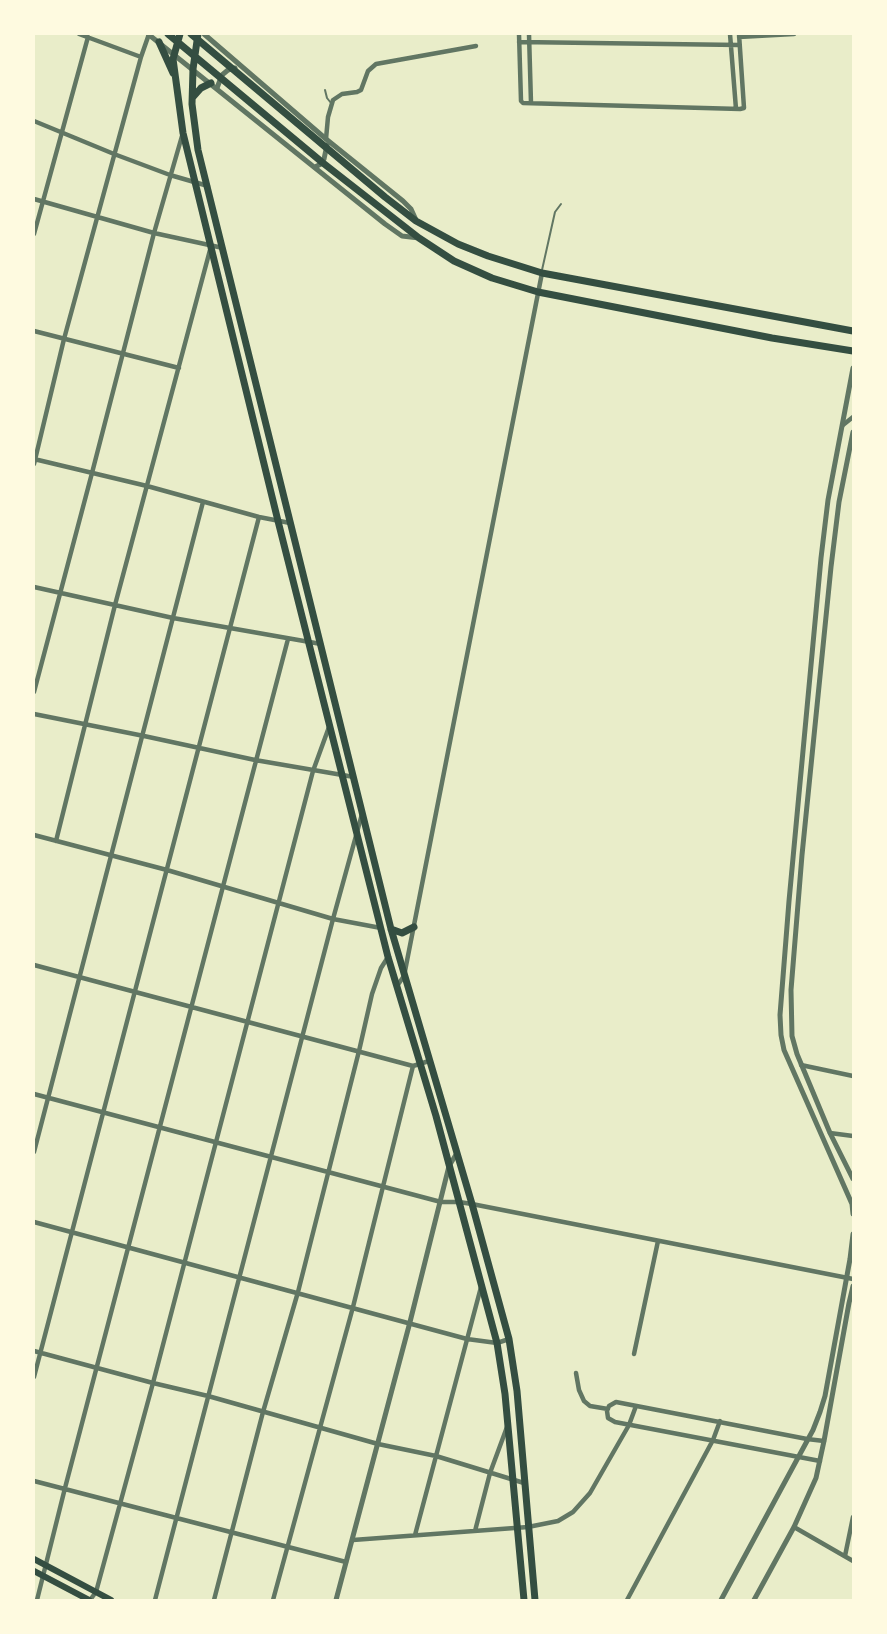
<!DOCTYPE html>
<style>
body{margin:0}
#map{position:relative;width:887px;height:1634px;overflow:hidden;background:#e9edc9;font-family:Commissioner,sans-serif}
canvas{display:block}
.frame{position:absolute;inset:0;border:35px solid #fefae0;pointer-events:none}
</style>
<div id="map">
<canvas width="887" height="1634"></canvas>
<div class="frame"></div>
</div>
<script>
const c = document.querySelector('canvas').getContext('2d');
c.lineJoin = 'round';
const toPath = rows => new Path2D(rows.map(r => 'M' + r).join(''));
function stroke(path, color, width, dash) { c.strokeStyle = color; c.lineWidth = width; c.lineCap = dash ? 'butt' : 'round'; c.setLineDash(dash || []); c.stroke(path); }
stroke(toPath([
 [325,90,327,98,331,103],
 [542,270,555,212,561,204]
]), '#617663', 2);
stroke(toPath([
 [79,34,141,57],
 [519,34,521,101,523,103,740,109,744,108,739,34],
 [529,34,531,103],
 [730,34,736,109],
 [739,37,794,34],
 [519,42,739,45],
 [34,121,114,154,170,175,208,186],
 [326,139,328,117,333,100,342,94,357,92,361,90,368,71,376,64,476,46],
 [34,199,154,233,223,248],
 [34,234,88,37],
 [34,331,179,368],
 [843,425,853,417],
 [34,459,147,486,259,517,290,523],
 [34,464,64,339,141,57,149,34],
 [34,587,173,618,321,644],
 [34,692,92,473,154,233,182,136],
 [34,714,144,736,255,760,354,777],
 [34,835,167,870,333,919,381,928],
 [56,841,115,605,210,250],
 [34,965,413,1066],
 [397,986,404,976,542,273],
 [801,1065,853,1076],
 [34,1094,441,1202,459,1202,472,1204,853,1279],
 [830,1133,853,1136],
 [34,1152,203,502],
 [34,1222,467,1339,497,1343,509,1339],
 [34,1351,153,1383,208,1396,378,1444,436,1456,524,1483],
 [634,1354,658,1241],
 [576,1373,579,1390,584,1401,590,1406,608,1409],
 [34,1377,259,517],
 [820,1461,615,1422,608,1418,607,1411,609,1406,616,1402,807,1439,824,1441],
 [34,1481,346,1562],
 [794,1527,853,1561],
 [475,1531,490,1473,507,1427],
 [415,1535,481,1287],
 [353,1540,528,1527,558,1521,573,1512,590,1493,629,1425,636,1406],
 [845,1556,853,1517],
 [37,1600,65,1488,288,639],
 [90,1600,96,1592,153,1383,313,771,329,727],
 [155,1600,333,919,362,814],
 [214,1600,263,1412,298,1292,359,1051,372,994,381,968,388,957],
 [273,1600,353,1307,413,1066,429,1061],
 [627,1600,713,1440,720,1421]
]), '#617663', 4.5);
stroke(toPath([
 [148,34,385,224,402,236,419,238],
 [204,34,326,139,403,201,411,209,416,220],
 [217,88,222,75,228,70,235,68],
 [315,167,321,164,324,159,327,145],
 [853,368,828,500,821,558,789,901,780,1015,781,1035,784,1050,852,1204,853,1214],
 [853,432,839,502,831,567,802,855,791,990,792,1036,797,1054,830,1133,853,1179],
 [336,1600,410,1322,449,1166,457,1153],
 [721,1600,813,1430,820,1412,825,1396,850,1259,853,1234],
 [754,1600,794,1527,816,1478,824,1441,849,1303,853,1286]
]), '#617663', 5);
stroke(toPath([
 [34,1559,111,1600],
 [34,1571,89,1600]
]), '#344e41', 6);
stroke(toPath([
 [168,34,323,163,419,238,454,261,492,278,538,292,772,338,853,351],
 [180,34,173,59,183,133,278,521,388,957,436,1116,497,1343,505,1394,524,1600],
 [191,34,385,197,416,221,458,244,488,256,542,273,853,331],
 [198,34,193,69,192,104,198,150,391,929,472,1204,509,1339,517,1391,535,1600],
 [159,42,173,73],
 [193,97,201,88,211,83],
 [391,929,402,933,414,927]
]), '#344e41', 7);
</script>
